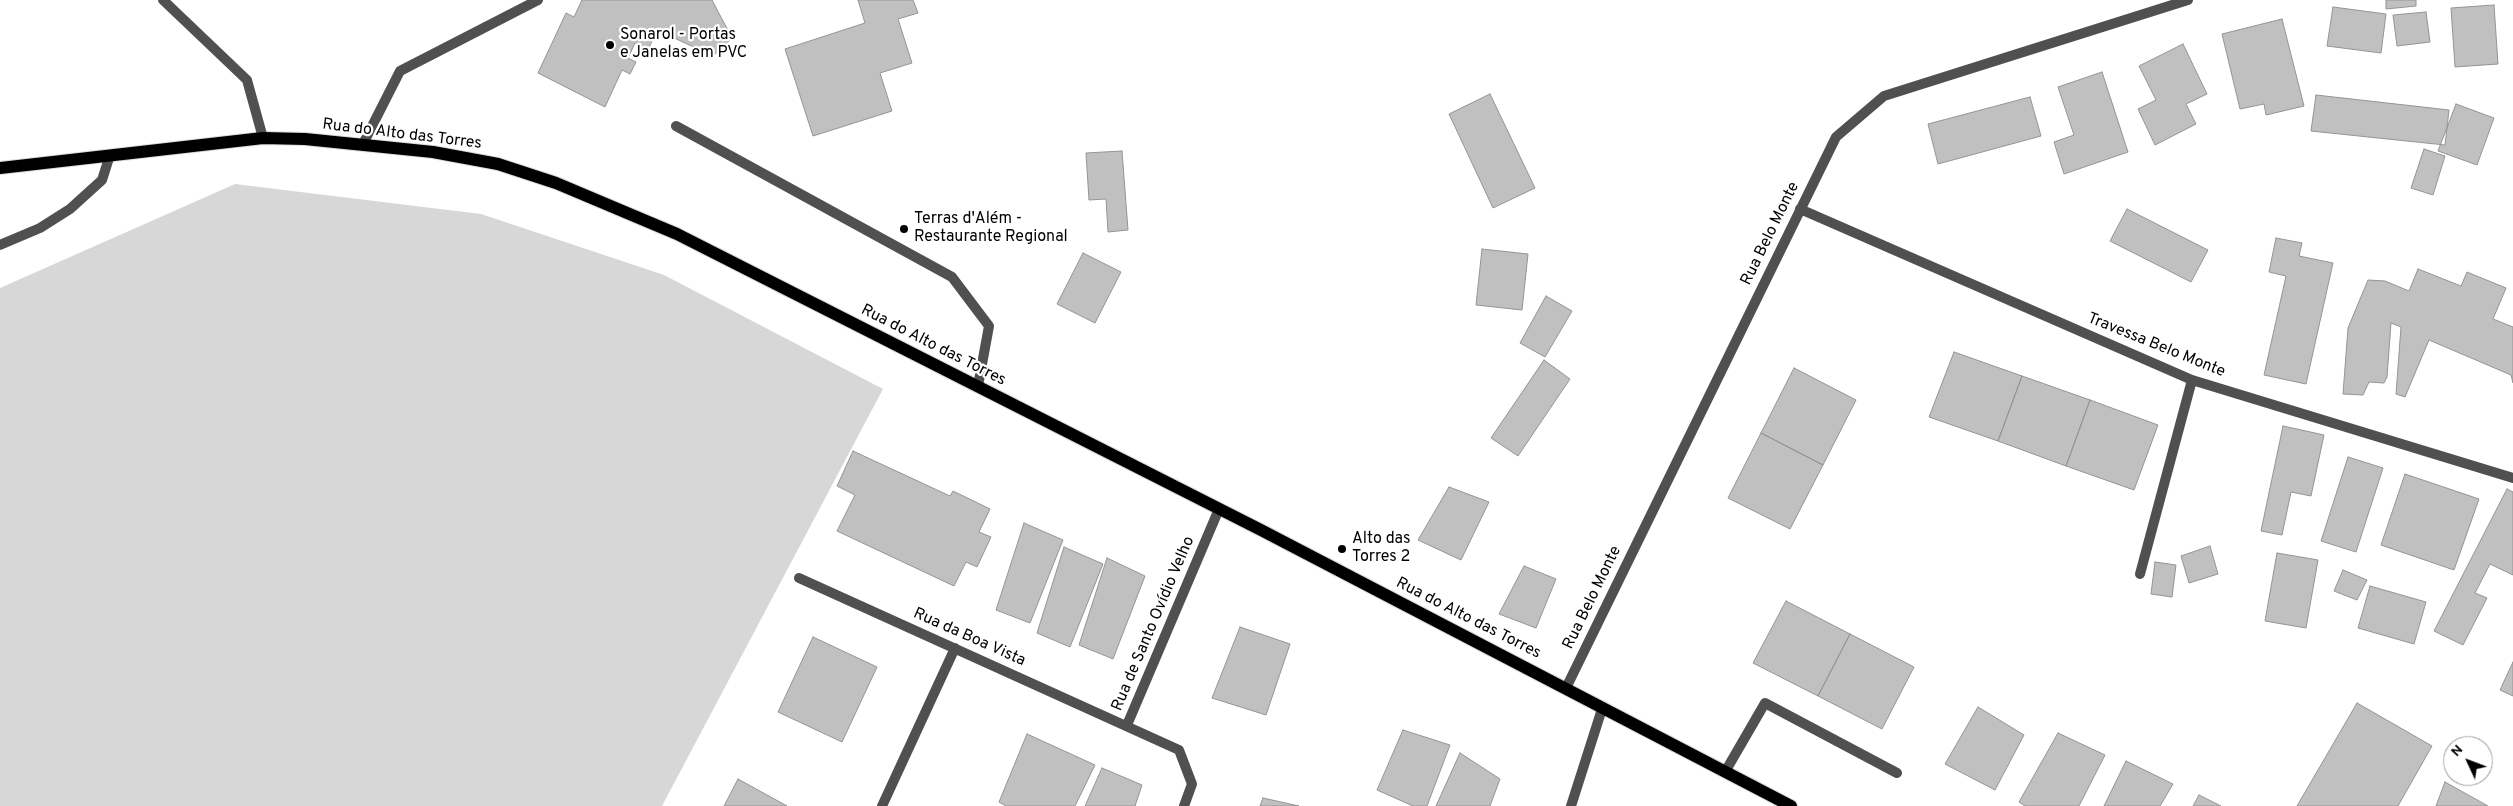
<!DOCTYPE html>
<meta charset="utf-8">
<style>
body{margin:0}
#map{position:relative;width:2513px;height:806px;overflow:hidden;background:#fff;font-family:Overpass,sans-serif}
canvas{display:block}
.north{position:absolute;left:2443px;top:736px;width:50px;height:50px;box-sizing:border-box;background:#fff;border:1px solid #999;border-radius:50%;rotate:313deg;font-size:14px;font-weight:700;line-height:20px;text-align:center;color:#000}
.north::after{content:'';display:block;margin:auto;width:18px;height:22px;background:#000;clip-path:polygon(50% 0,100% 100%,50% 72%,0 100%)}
</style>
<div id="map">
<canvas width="2513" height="806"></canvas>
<div class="north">N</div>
</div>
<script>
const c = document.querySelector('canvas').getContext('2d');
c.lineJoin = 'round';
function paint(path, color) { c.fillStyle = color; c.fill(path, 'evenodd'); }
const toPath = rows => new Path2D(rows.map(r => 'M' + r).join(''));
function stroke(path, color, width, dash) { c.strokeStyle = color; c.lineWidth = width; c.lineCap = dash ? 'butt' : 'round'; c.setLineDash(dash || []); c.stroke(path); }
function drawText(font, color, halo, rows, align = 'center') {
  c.font = font + ' Overpass,sans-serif'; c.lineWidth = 4.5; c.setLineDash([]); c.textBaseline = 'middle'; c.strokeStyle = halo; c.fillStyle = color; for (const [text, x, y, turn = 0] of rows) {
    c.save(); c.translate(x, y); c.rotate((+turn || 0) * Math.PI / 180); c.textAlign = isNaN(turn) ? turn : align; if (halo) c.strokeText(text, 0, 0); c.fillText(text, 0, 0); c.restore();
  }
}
paint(toPath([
 [235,184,481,214,664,275,883,389,662,806,0,806,0,288]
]), '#d7d7d7');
const building = toPath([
 [582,0,712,0,732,38,713,56,657,30,648,50,635,43,628,58,636,62,630,74,622,70,605,107,538,73,566,13,574,17,582,0],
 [858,0,913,0,918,13,898,19,912,63,880,73,892,111,813,136,785,49,865,23,858,0],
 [2386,0,2416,0,2416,6,2386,9,2386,0],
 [2494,5,2498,64,2455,67,2451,8,2494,5],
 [2333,7,2386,14,2381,53,2327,46,2333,7],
 [2426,12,2430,42,2397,46,2393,15,2426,12],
 [2282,19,2304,106,2266,115,2264,104,2240,109,2222,34,2282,19],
 [2183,44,2207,94,2186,104,2196,124,2155,145,2138,109,2156,100,2139,66,2183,44],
 [2102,72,2128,152,2064,174,2054,142,2074,135,2058,87,2102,72],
 [1490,94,1535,188,1493,208,1449,114,1490,94],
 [2316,95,2449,110,2445,145,2311,131,2316,95],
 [2030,97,2041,136,1938,164,1928,124,2030,97],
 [2456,104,2494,118,2477,165,2438,151,2456,104],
 [2424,149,2445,156,2433,195,2411,188,2424,149],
 [1122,151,1128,230,1108,232,1106,199,1089,200,1086,153,1122,151],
 [2127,209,2208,250,2191,282,2110,241,2127,209],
 [2276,238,2302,243,2299,256,2333,263,2306,384,2264,375,2286,276,2269,272,2276,238],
 [1482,249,1528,254,1522,310,1476,305,1482,249],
 [1083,253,1121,272,1095,323,1057,304,1083,253],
 [2418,269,2461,286,2467,272,2506,288,2493,319,2513,327,2513,383,2511,375,2429,340,2405,397,2396,394,2401,327,2391,323,2387,377,2384,383,2369,382,2363,395,2343,394,2348,328,2368,280,2385,281,2409,291,2418,269],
 [1546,296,1572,311,1545,357,1520,343,1546,296],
 [1954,352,2022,376,1998,441,1929,417,1954,352],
 [1544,360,1570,379,1518,456,1491,438,1544,360],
 [1794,368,1856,400,1823,465,1761,433,1794,368],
 [2022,376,2090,400,2066,466,1998,441,2022,376],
 [2090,400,2158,425,2134,490,2066,466,2090,400],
 [2283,426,2324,435,2311,496,2291,492,2282,535,2261,531,2283,426],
 [1761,433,1823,465,1790,529,1728,498,1761,433],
 [853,451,950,496,953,491,990,509,979,532,991,537,977,567,966,562,954,586,837,531,855,495,837,486,853,451],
 [2348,457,2383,468,2356,552,2321,541,2348,457],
 [2405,474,2479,499,2454,570,2381,545,2405,474],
 [1449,487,1489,502,1461,560,1418,540,1449,487],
 [2507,489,2513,492,2513,575,2490,564,2475,593,2487,598,2463,645,2434,631,2507,489],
 [1024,523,1063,540,1030,623,996,610,1024,523],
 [2210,546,2218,574,2189,583,2181,556,2210,546],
 [1064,547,1103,564,1070,647,1037,633,1064,547],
 [2277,553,2318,560,2306,628,2265,621,2277,553],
 [1107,558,1145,576,1113,659,1079,645,1107,558],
 [2155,562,2176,565,2172,597,2151,594,2155,562],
 [1524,566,1556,579,1536,628,1499,614,1524,566],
 [2343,570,2367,580,2357,600,2334,591,2343,570],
 [2370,586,2426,602,2414,644,2358,628,2370,586],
 [1786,601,1850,634,1818,696,1753,663,1786,601],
 [1240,627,1290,644,1266,715,1212,698,1240,627],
 [1850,634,1914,667,1882,729,1818,696,1850,634],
 [813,637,877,667,842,742,778,712,813,637],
 [2513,662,2513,696,2500,690,2513,662],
 [2357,703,2432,746,2398,806,2297,806,2357,703],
 [1978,707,2024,735,1995,790,1945,764,1978,707],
 [1403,730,1450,745,1427,806,1413,806,1377,790,1403,730],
 [2058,733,2105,755,2079,806,2025,806,2019,802,2058,733],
 [1027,734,1095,765,1075,806,1006,806,999,802,1027,734],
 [1460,753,1500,779,1490,806,1436,806,1460,753],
 [2126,761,2173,784,2160,806,2104,806,2126,761],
 [1102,768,1142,785,1135,806,1085,806,1102,768],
 [738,779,787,806,724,806,738,779],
 [2445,782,2488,806,2436,806,2445,782],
 [2199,795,2221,806,2193,806,2199,795],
 [1263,798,1299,806,1260,806,1263,798]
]);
paint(building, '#c0c0c0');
stroke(building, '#949494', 1);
const primary = toPath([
 [0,168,263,138,305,139,433,152,498,164,556,183,677,234,1261,530,1791,806]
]);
stroke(primary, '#dbdbdb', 14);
stroke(toPath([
 [676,126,952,277,989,326,978,386],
 [363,144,400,71,538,0],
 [1725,772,1765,703,1897,773]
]), '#505050', 10);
stroke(toPath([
 [163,0,247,80,263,138],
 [1800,209,2192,380,2513,478],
 [0,245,40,228,70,209,102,180,110,155],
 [2140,574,2192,380],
 [799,578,1179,750,1192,784,1184,806],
 [1566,688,1836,137,1884,96,2188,0],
 [1127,725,1219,509],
 [882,806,955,648],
 [1571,806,1602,709]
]), '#505050', 10);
stroke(primary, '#000', 12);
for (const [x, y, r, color] of [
 [610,45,5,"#000"],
 [904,229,5,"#000"],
 [1342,549,5,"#000"]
]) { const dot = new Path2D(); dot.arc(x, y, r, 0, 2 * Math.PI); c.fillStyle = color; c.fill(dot); stroke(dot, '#fff', 2); }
drawText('16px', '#000', '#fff', [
 ["Sonarol - Portas",620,36],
 ["e Janelas em PVC",620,54],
 ["Terras d'Além -",914,220],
 ["Restaurante Regional",914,238],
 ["Alto das",1352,540],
 ["Torres 2",1352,558]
], 'left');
drawText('16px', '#000', '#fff', [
 ["Rua do Alto das Torres",402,135,7],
 ["Rua Belo Monte",1771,234,-64],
 ["Rua do Alto das Torres",933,346,27],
 ["Travessa Belo Monte",2156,346,22],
 ["Rua Belo Monte",1593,598,-64],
 ["Rua do Alto das Torres",1468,619,27],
 ["Rua de Santo Ovídio Velho",1154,624,-67],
 ["Rua da Boa Vista",969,638,24]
]);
</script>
